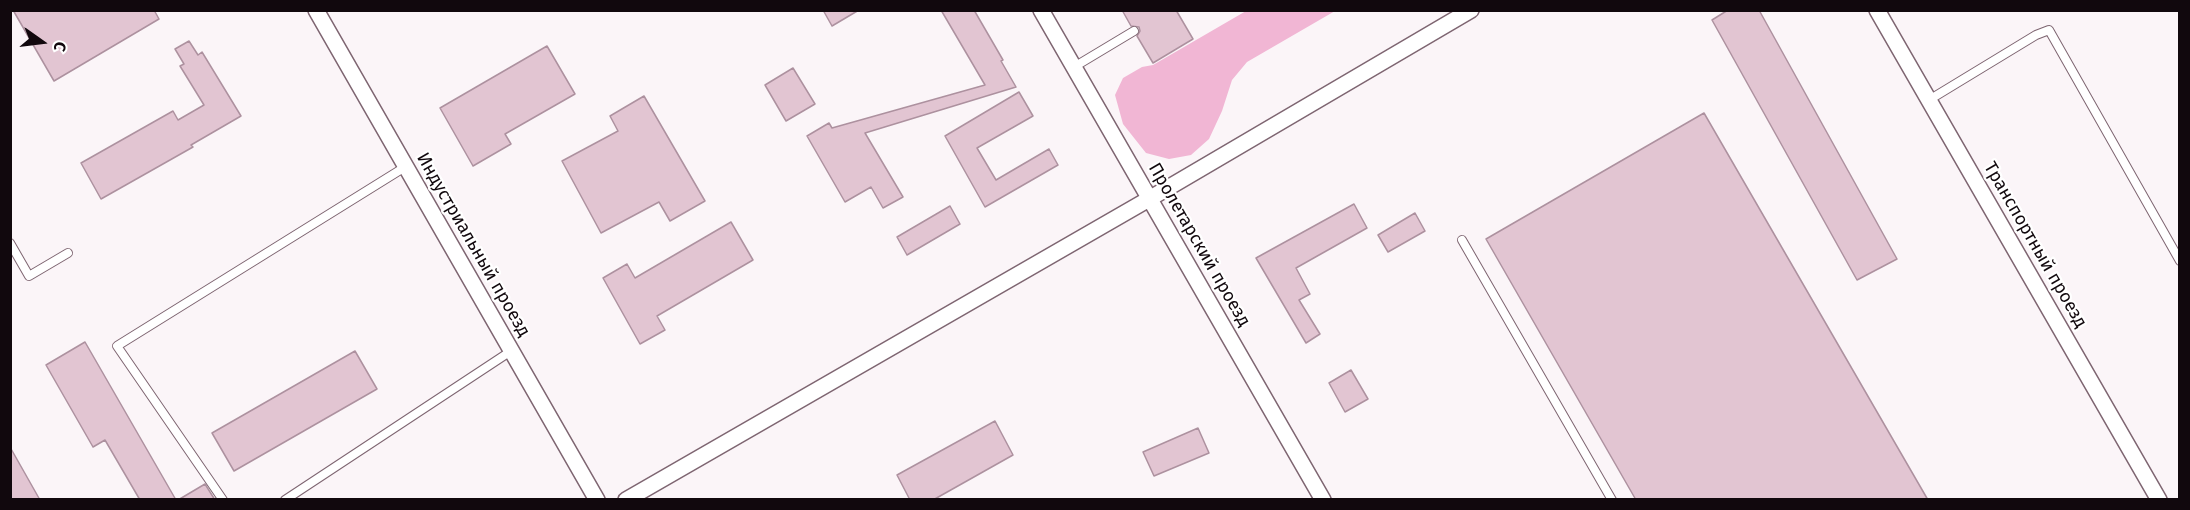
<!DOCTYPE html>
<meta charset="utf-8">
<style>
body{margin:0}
#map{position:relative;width:2190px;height:510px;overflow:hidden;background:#fbf5f8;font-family:"Fira Sans",sans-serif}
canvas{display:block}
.frame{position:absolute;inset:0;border:12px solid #11080d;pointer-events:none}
.north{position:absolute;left:12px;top:12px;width:60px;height:60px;-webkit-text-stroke:4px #fff;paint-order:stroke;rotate:104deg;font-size:16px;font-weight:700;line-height:24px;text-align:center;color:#11080d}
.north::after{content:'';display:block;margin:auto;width:21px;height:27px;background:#11080d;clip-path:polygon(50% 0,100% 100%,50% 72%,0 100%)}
</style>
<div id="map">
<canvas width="2190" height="510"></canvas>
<div class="frame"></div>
<div class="north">С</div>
</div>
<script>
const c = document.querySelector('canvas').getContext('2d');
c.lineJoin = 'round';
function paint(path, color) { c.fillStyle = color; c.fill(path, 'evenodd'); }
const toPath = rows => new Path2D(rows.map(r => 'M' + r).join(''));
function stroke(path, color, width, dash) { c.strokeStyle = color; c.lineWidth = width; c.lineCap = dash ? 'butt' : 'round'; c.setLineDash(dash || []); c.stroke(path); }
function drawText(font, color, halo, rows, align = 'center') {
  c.font = font + ' "Fira Sans",sans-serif'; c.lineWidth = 4.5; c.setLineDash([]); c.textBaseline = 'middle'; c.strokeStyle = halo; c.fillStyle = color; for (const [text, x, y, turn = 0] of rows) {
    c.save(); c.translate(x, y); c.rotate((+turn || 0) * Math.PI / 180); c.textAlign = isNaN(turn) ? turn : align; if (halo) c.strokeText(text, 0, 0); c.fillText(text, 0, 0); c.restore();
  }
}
paint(toPath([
 [1246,11,1335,11,1247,62,1232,80,1222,111,1209,139,1191,155,1169,159,1146,153,1123,124,1115,95,1123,78,1142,67,1153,65]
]), '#f1b6d4');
const building = toPath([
 [13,10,154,10,159,19,54,81,13,10],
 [823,10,859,10,832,26,823,10],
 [941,10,974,10,1003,60,1001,61,1016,87,865,133,903,197,883,208,871,187,845,202,807,136,829,123,832,128,985,85,941,10],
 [1122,10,1176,10,1193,39,1153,63,1137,36,1140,31,1139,27,1131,26,1122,10],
 [1728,10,1759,10,1897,259,1857,280,1712,20,1728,10],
 [189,41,198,55,202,52,241,116,191,145,193,147,101,199,81,163,173,111,178,120,204,105,180,66,184,64,175,49,189,41],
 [547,46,575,94,505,134,511,144,473,166,440,108,547,46],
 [793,68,815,104,786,121,765,85,793,68],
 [1019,92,1033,116,977,148,996,180,1049,149,1058,165,985,207,945,136,1019,92],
 [644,96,705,201,670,221,659,202,601,233,562,161,618,131,610,116,644,96],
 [1704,113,1928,500,1636,500,1486,239,1704,113],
 [1354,204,1367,228,1296,268,1310,294,1299,300,1320,334,1306,343,1256,258,1354,204],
 [950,206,960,224,907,255,897,237,950,206],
 [1415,213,1425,231,1388,252,1378,235,1415,213],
 [731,222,753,260,657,316,665,330,640,344,603,278,627,264,635,278,731,222],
 [85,342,176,500,140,500,105,440,93,447,46,365,85,342],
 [355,351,377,389,234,471,212,433,355,351],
 [1351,370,1368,399,1345,412,1329,383,1351,370],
 [995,421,1013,455,933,500,910,500,897,475,995,421],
 [1198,428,1209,453,1154,476,1143,452,1198,428],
 [10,447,40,500,10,500,10,447],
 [205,484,215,500,178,500,205,484]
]);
paint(building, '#e2c5d2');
stroke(building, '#ad919f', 1.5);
const service = toPath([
 [1074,67,1134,31],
 [1929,100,2036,35,2049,30,2180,261],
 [1462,240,1612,500],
 [10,243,29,276,68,253],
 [223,500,117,346,405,167],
 [285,500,511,351]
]);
const minor = toPath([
 [316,10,597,500],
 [1041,10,1323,500],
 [1877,10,2159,500],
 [626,500,1149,199,1471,10]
]);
stroke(service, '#7e6571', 10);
stroke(minor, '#7e6571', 18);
stroke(service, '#fff', 8);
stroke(minor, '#fff', 15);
drawText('18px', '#11080d', '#fff', [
 ["Индустриальный проезд",473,245,60],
 ["Пролетарский проезд",1199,245,60],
 ["Транспортный проезд",2035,245,60]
]);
</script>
